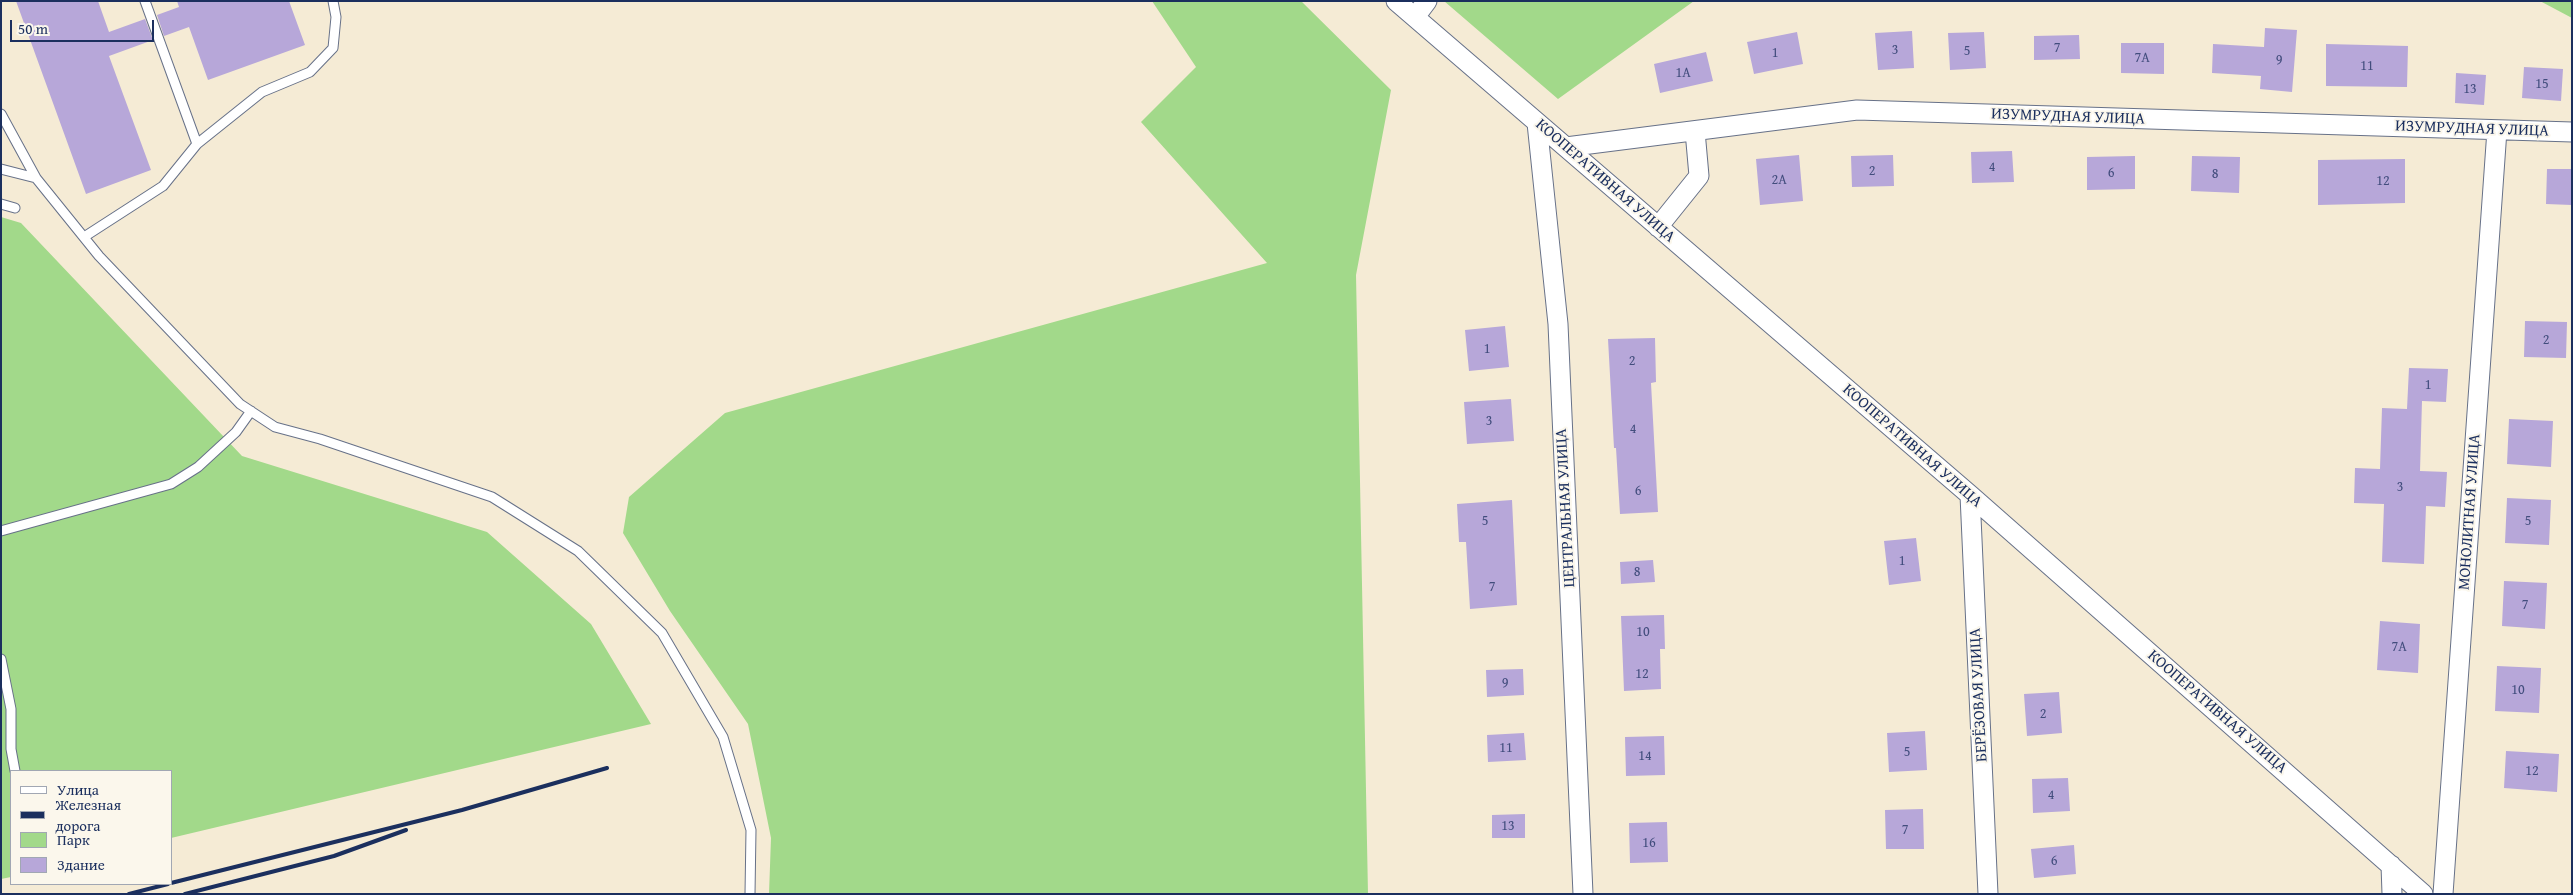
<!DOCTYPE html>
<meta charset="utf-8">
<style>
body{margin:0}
#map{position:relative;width:2573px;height:895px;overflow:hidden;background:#f5ebd5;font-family:"Gentium Book Plus",serif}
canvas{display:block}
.frame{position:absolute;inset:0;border:2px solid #1b2f5e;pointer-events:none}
.legend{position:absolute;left:10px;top:770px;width:162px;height:115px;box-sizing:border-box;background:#fbf7ec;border:1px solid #a1a7b3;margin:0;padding:6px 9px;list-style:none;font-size:15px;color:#1b2f5e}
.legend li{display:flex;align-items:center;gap:10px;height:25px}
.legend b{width:25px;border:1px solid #a1a7b3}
.scale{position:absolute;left:10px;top:20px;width:144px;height:22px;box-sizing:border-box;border:2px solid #1b2f5e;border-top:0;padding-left:6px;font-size:15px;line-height:18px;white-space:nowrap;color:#1b2f5e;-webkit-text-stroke:4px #fbf7ec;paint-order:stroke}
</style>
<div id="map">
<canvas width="2573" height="895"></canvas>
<div class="frame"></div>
<ul class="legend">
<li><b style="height:6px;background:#fff"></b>Улица</li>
<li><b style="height:6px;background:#1b2f5e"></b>Железная дорога</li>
<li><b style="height:14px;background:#a2d98a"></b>Парк</li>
<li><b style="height:14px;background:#b7a7d9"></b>Здание</li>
</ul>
<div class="scale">50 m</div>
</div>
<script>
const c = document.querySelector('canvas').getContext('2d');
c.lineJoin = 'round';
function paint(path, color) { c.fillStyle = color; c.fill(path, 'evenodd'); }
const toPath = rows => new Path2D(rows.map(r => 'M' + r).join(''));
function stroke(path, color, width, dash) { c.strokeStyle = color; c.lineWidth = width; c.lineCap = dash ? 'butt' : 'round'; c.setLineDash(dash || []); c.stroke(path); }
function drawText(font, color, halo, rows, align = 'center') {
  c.font = font + ' "Gentium Book Plus",serif'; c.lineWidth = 4; c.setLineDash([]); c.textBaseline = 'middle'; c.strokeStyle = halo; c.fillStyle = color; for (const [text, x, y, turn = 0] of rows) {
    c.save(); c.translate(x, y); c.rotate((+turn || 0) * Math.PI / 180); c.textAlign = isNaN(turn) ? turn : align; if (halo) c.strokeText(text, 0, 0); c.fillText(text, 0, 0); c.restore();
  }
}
paint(toPath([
 [1152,1,1301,1,1391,90,1356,275,1368,894,769,894,771,838,748,724,670,611,623,533,629,497,725,413,1267,263,1141,122,1196,67],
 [1444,1,1694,1,1558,99],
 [2540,1,2572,1,2572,18],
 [1,217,21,223,242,456,487,532,591,624,651,724,171,838,171,771,11,771,11,877,1,879]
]), '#a2d98a');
paint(toPath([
 [16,1,98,1,109,32,145,19,153,40,109,56,151,170,86,194],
 [177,1,289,1,305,45,208,80,189,27,164,36,157,15,179,7],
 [2265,28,2297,30,2292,92,2260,89,2261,76,2212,73,2213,44,2264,47],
 [1912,31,1914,68,1878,70,1875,33],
 [1797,32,1803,64,1754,74,1747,42],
 [1984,32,1986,68,1950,70,1948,33],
 [2079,35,2080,59,2034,60,2034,36],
 [2121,43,2164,43,2164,74,2121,73],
 [2326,44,2408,46,2407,87,2326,86],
 [1706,52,1713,81,1660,93,1654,64],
 [2524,67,2563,69,2561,101,2522,98],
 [2456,73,2486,75,2484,105,2455,103],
 [2012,151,2014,182,1972,183,1971,152],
 [1799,155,1803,201,1760,205,1756,159],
 [1893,155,1894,186,1852,187,1851,156],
 [2135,156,2135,189,2087,190,2087,157],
 [2192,156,2240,157,2239,193,2191,191],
 [2405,159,2405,203,2318,205,2318,160],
 [2547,169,2572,169,2572,205,2546,204],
 [2525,321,2567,322,2566,358,2524,357],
 [1505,326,1509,367,1469,371,1465,330],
 [1655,338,1656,382,1651,383,1658,512,1620,514,1616,448,1614,448,1608,339],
 [2409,368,2448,369,2446,402,2422,401,2420,471,2447,472,2445,507,2426,506,2424,564,2382,562,2384,504,2354,503,2355,468,2380,469,2382,408,2407,409],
 [1511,399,1514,441,1467,444,1464,402],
 [2509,419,2553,421,2551,467,2507,464],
 [2507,498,2551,500,2549,545,2505,543],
 [1512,500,1517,605,1470,609,1466,542,1459,542,1457,504],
 [1916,538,1921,581,1889,585,1884,541],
 [1653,560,1655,582,1621,584,1620,562],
 [2504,581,2547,583,2545,629,2502,626],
 [1664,615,1665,649,1660,649,1661,689,1624,691,1621,616],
 [2380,621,2420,624,2418,673,2377,670],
 [2497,666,2541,668,2539,713,2495,711],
 [1523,669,1524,695,1487,697,1486,670],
 [2059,692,2062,733,2027,736,2024,694],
 [1925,731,1927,770,1889,772,1887,733],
 [1524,733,1526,760,1488,762,1487,735],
 [1664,736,1665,775,1626,776,1625,737],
 [2506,751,2559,754,2557,792,2504,788],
 [2068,778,2070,811,2033,813,2032,779],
 [1923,809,1924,849,1886,849,1885,810],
 [1525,814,1525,838,1492,838,1492,815],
 [1667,822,1668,862,1630,863,1629,823],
 [2074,845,2076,874,2034,878,2031,849]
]), '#b7a7d9');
const lane = toPath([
 [145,1,197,144],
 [1,114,36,178],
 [1,169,36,178,99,256,240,404,275,427,320,439,492,497,578,551,662,633,723,737,751,830,750,894],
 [1,204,15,208],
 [84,237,163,186,197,144,262,92,310,72,333,48,336,17,333,1],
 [1,531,171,484,198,467,236,432,251,411],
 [1,659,11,709,11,749,15,771]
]);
const street = toPath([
 [1396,1,1970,495,2423,894],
 [1415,17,1427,1],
 [1537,123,1558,324,1583,894],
 [1566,147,1857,110,2572,132],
 [1658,227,1699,176,1695,131],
 [1970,495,1988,894],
 [2391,865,2392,894],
 [2443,894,2497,130]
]);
stroke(lane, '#677188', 11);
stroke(street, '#677188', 21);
stroke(lane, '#fff', 9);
stroke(street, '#fff', 19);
stroke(toPath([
 [171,883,462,810,607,768],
 [129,894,168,884],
 [185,894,334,856,406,830]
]), '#1b2f5e', 4);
drawText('14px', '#424d7d', null, [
 ["7",2057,48],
 ["3",1895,50],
 ["5",1967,51],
 ["1",1775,53],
 ["7А",2142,58],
 ["9",2279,60],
 ["11",2367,66],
 ["1А",1683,73],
 ["15",2542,84],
 ["13",2470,89],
 ["4",1992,167],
 ["2",1872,171],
 ["6",2111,173],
 ["8",2215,174],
 ["2А",1779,180],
 ["12",2383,181],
 ["2",2546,340],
 ["1",1487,349],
 ["2",1632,361],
 ["1",2428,385],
 ["3",1489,421],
 ["4",1633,429],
 ["3",2400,487],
 ["6",1638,491],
 ["5",1485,521],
 ["5",2528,521],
 ["1",1902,561],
 ["8",1637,572],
 ["7",1492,587],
 ["7",2525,605],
 ["10",1643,632],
 ["7А",2399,647],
 ["12",1642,674],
 ["9",1505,683],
 ["10",2518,690],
 ["2",2043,714],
 ["11",1506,748],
 ["5",1907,752],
 ["14",1645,756],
 ["12",2532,771],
 ["4",2051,795],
 ["13",1508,826],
 ["7",1905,830],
 ["16",1649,843],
 ["6",2054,861]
]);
drawText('16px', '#1b2f5e', '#fbf7ec', [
 ["ИЗУМРУДНАЯ УЛИЦА",2068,117,2],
 ["ИЗУМРУДНАЯ УЛИЦА",2472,129,2],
 ["КООПЕРАТИВНАЯ УЛИЦА",1605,181,41],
 ["КООПЕРАТИВНАЯ УЛИЦА",1912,446,41],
 ["ЦЕНТРАЛЬНАЯ УЛИЦА",1566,508,-93],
 ["МОНОЛИТНАЯ УЛИЦА",2470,512,-86],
 ["БЕРЁЗОВАЯ УЛИЦА",1979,695,-93],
 ["КООПЕРАТИВНАЯ УЛИЦА",2217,712,41]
]);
</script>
